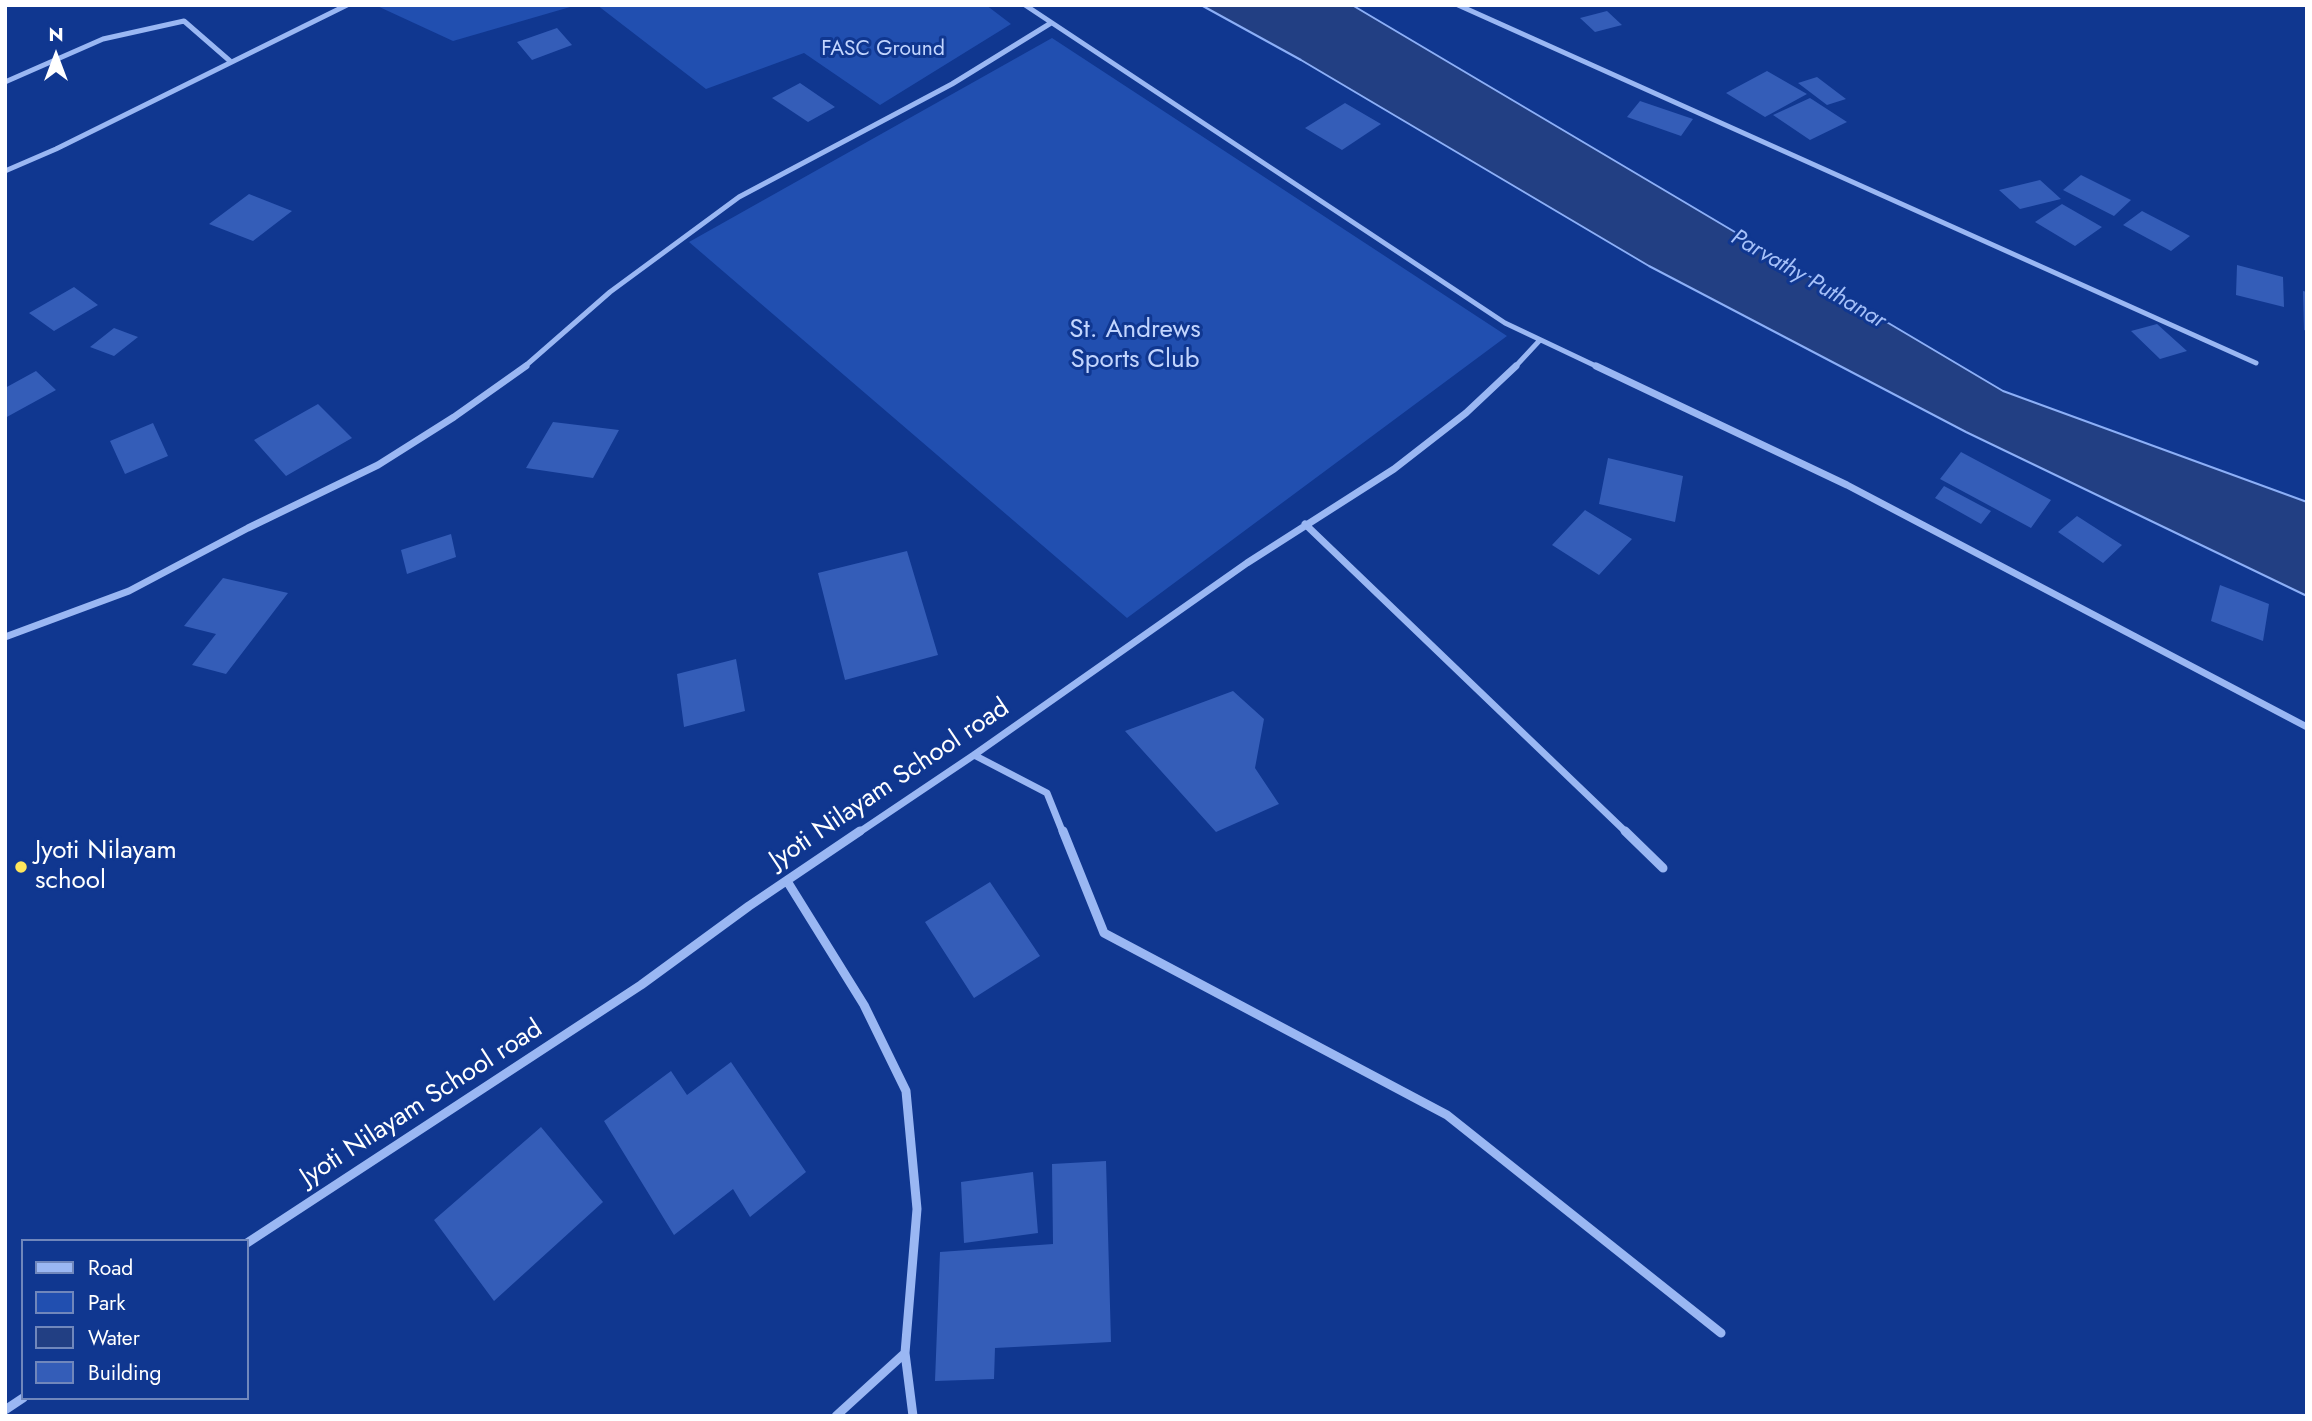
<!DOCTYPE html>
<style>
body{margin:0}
#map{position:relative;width:2312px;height:1421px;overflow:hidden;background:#103790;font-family:Jost,sans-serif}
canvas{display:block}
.frame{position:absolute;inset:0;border:7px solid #fff;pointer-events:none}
.legend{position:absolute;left:21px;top:1239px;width:228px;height:161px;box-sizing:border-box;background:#103790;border:2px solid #7087bc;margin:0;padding:9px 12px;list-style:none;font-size:21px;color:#fff}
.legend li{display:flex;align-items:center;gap:14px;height:35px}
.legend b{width:35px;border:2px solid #7087bc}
.north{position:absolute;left:21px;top:21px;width:70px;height:70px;-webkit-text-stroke:5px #103790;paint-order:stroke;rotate:0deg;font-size:19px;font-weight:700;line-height:28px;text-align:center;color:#fff}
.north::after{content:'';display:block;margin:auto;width:24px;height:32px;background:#fff;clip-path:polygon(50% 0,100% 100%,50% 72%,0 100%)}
</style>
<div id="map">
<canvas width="2312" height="1421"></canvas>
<div class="frame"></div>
<ul class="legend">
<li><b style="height:9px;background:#9ab7f3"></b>Road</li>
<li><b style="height:19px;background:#214fb0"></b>Park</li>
<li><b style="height:19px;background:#223f83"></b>Water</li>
<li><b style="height:19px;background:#345db8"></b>Building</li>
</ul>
<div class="north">N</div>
</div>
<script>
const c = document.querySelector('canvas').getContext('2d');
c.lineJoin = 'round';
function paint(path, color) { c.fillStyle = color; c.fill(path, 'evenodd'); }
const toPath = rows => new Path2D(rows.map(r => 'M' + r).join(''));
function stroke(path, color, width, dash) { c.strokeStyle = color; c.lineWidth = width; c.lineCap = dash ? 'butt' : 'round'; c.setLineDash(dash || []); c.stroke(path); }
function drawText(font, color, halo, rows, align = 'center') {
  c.font = font + ' Jost,sans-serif'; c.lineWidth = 6; c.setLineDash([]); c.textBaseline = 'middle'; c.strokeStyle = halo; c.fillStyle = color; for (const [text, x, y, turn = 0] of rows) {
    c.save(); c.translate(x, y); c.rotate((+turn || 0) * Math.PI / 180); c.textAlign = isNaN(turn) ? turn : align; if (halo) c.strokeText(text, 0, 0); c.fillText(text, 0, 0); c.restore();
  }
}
paint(toPath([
 [375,5,577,5,453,41],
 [597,5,986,5,1011,24,880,105,804,53,706,89],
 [1052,38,1507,336,1127,618,689,242]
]), '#214fb0');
const water = toPath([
 [1201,5,1352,5,2003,391,2307,502,2307,596,1966,432,1649,266,1301,60,1201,5]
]);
paint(water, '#223f83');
stroke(water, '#8caff7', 2);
paint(toPath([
 [1607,11,1622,25,1595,32,1580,18],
 [557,28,572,45,532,60,517,42],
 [1767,71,1807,94,1765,117,1726,93],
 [1817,77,1846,99,1827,105,1798,83],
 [800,83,835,107,808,122,772,98],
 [1810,98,1847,122,1810,140,1773,115],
 [1640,101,1693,119,1681,136,1627,117],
 [1345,103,1381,124,1342,150,1305,128],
 [2081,175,2131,200,2114,216,2063,190],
 [2040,180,2061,199,2020,209,1999,190],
 [249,194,292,211,253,241,209,224],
 [2062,204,2102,227,2075,246,2035,222],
 [2142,211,2190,236,2171,251,2123,225],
 [2237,265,2283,277,2284,307,2236,295],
 [74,287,98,305,54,331,29,313],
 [2303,291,2307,292,2307,331,2304,330],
 [2157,324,2187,351,2160,359,2131,331],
 [114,328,138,337,114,356,90,347],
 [36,371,56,390,5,418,5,388],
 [318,404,352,438,286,476,254,440],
 [553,422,619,430,593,478,526,468],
 [153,423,168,456,125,474,110,441],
 [1961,452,2051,500,2031,528,1940,479],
 [1608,458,1683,476,1675,522,1599,504],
 [1944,486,1991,511,1981,524,1935,498],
 [1585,510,1632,539,1599,575,1552,545],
 [2077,516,2122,545,2103,563,2058,532],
 [451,534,456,557,407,574,401,550],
 [907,551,938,655,845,680,818,573],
 [223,578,288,593,226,674,192,665,216,634,184,626],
 [2220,585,2269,604,2263,641,2211,621],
 [736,659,745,711,684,727,677,674],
 [1233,691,1264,719,1255,768,1279,804,1216,832,1125,731],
 [990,882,1040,956,974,998,925,922],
 [731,1062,806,1172,750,1217,733,1189,674,1235,604,1121,671,1071,687,1095],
 [541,1127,603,1202,494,1301,434,1220],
 [1106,1161,1111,1342,995,1348,994,1379,935,1381,940,1252,1053,1244,1052,1164],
 [1033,1172,1038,1233,964,1243,961,1182]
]), '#345db8');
stroke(toPath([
 [1025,5,1505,323,1600,368],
 [1458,5,2256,363],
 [5,82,103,39,184,21,230,61],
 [5,171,56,149,347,5],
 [523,368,610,292,739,197,952,84,1051,23],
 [1514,368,1540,340]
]), '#9ab7f3', 5);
stroke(toPath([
 [1596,366,1847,485,2307,727],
 [1305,524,1627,833],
 [5,637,129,591,248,528,378,465,454,417,526,366],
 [974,755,1047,793,1063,833],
 [858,833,974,755,1247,563,1394,469,1466,413,1516,366]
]), '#9ab7f3', 7);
stroke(toPath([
 [1063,831,1104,933,1447,1115,1721,1333],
 [1625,831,1663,868],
 [787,881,864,1005,906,1091,917,1209,905,1353,836,1416],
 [247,1243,641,985,749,906,860,831],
 [905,1353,913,1416],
 [5,1410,23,1398]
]), '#9ab7f3', 9);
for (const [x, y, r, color] of [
 [21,867,7,"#ffe65c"]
]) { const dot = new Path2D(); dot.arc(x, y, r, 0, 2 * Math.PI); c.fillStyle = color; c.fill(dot); stroke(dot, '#103790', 2.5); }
drawText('21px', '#c2d5fe', '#103790', [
 ["FASC Ground",883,50]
]);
drawText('italic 23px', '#a6c1fa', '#103790', [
 ["Parvathy Puthanar",1808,280,30]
]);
drawText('26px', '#c2d5fe', '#103790', [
 ["St. Andrews",1135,331],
 ["Sports Club",1135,361]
]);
drawText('26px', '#fff', '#103790', [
 ["Jyoti Nilayam School road",890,785,-34],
 ["Jyoti Nilayam School road",422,1104,-33]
]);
drawText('26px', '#fff', '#103790', [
 ["Jyoti Nilayam",35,852],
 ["school",35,882]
], 'left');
</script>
